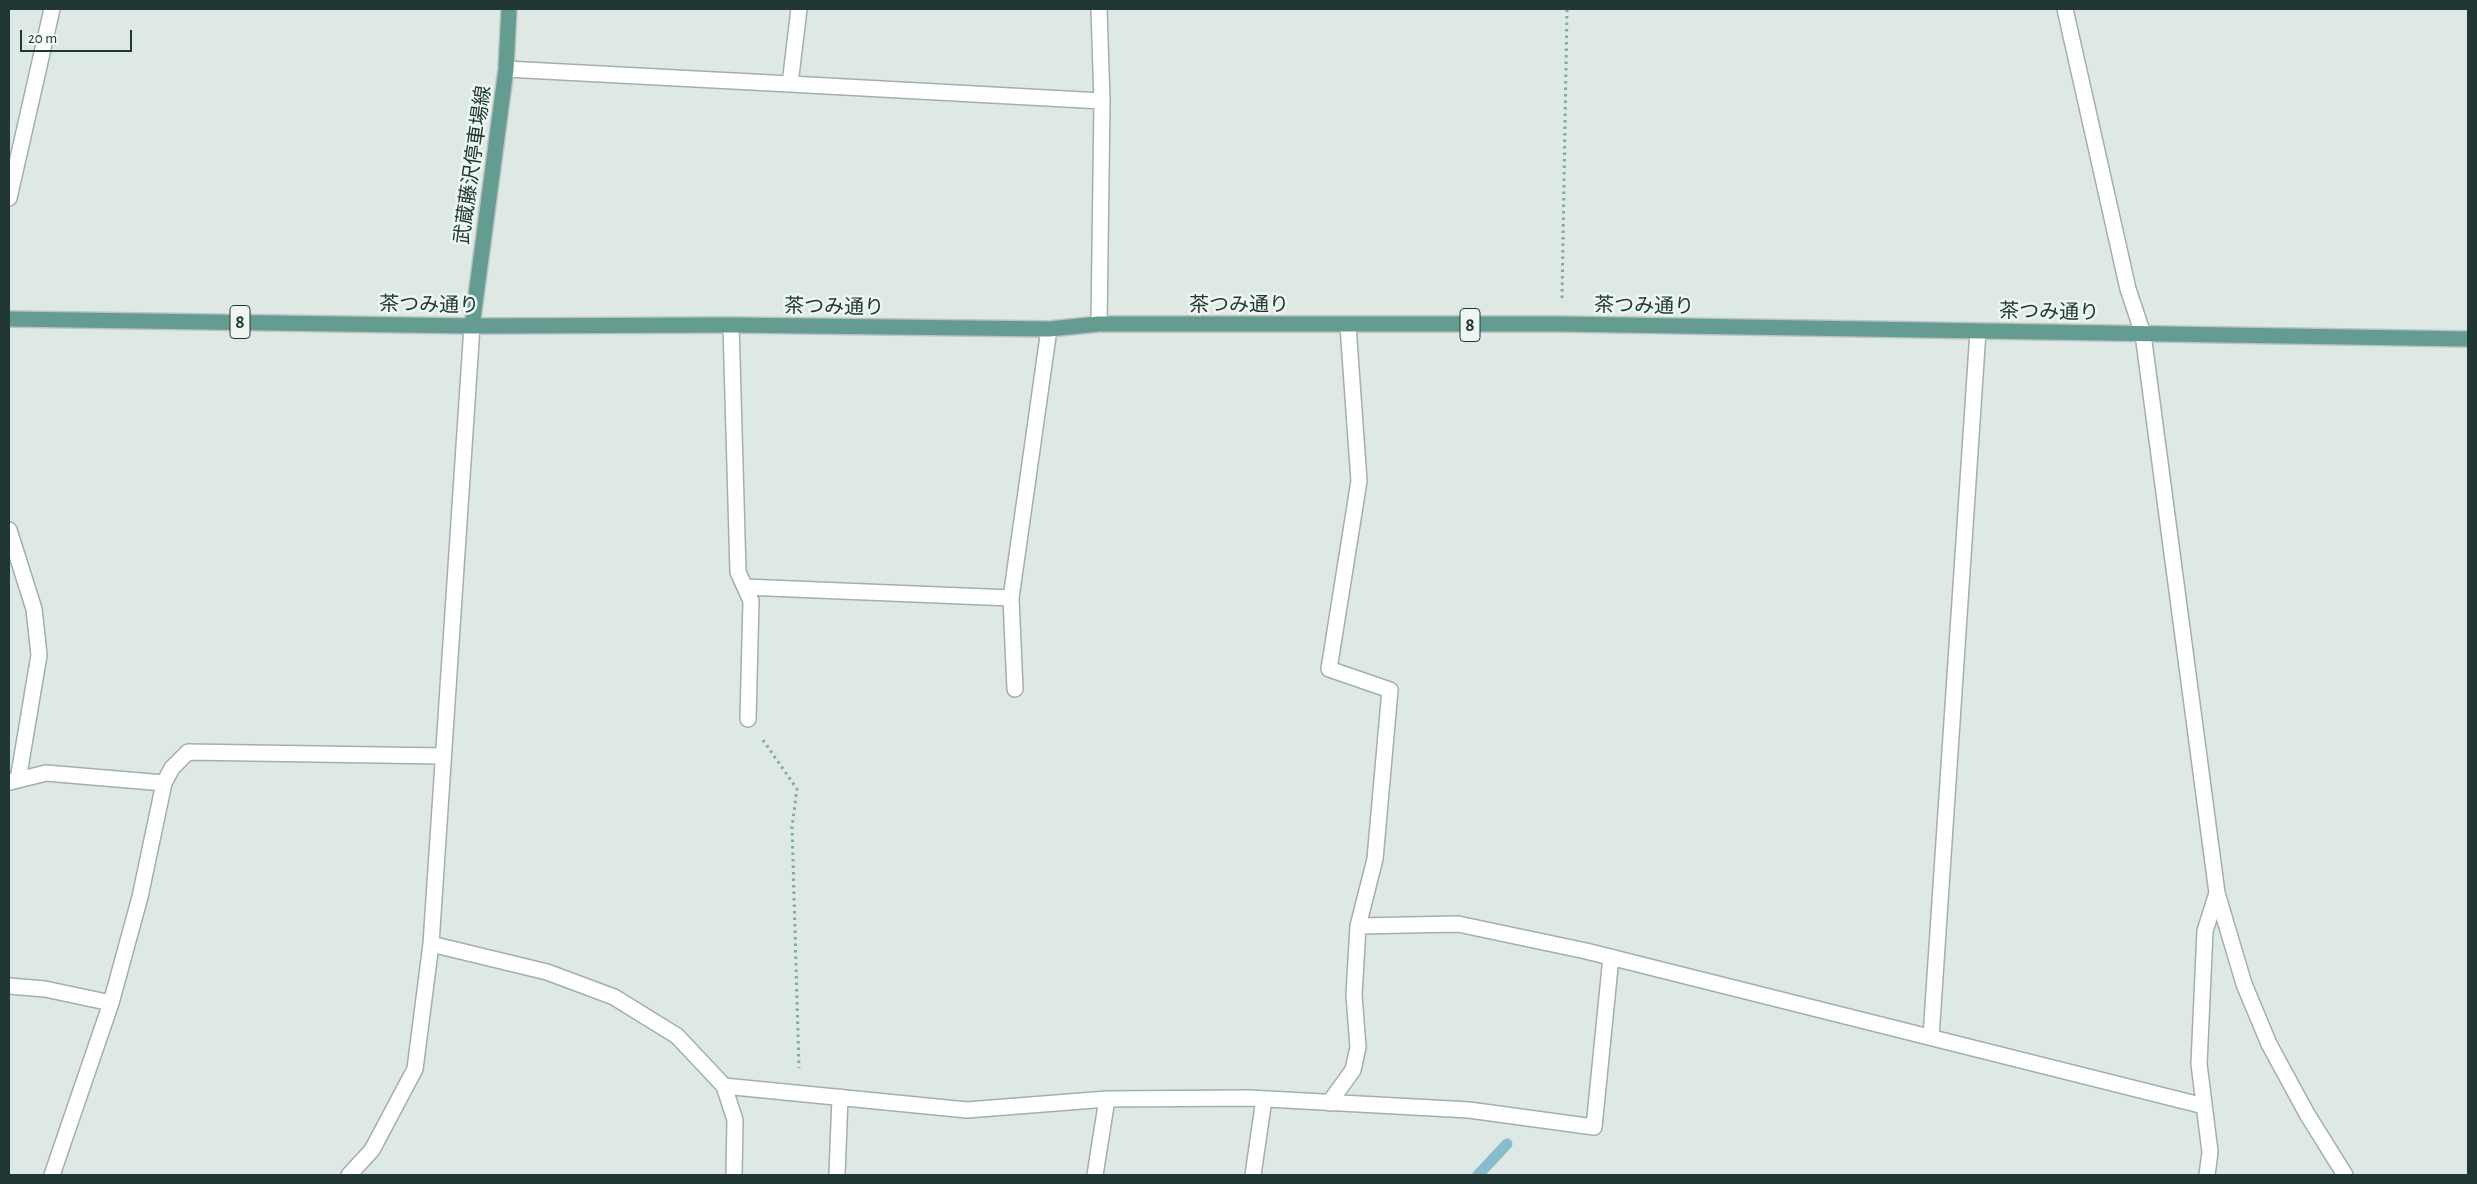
<!DOCTYPE html>
<meta charset="utf-8">
<style>
body{margin:0}
#map{position:relative;width:2477px;height:1184px;overflow:hidden;background:#dee9e5;font-family:"Alegreya Sans",sans-serif}
canvas{display:block}
.frame{position:absolute;inset:0;border:10px solid #203733;pointer-events:none}
.scale{position:absolute;left:20px;top:30px;width:112px;height:22px;box-sizing:border-box;border:2px solid #203733;border-top:0;padding-left:6px;font-size:15px;line-height:18px;white-space:nowrap;color:#203733;-webkit-text-stroke:4px #eef6f2;paint-order:stroke}
</style>
<div id="map">
<canvas width="2477" height="1184"></canvas>
<div class="frame"></div>
<div class="scale">20 m</div>
</div>
<script>
const c = document.querySelector('canvas').getContext('2d');
c.lineJoin = 'round';
const toPath = rows => new Path2D(rows.map(r => 'M' + r).join(''));
function stroke(path, color, width, dash) { c.strokeStyle = color; c.lineWidth = width; c.lineCap = dash ? 'butt' : 'round'; c.setLineDash(dash || []); c.stroke(path); }
function drawText(font, color, halo, rows, align = 'center') {
  c.font = font + ' "Alegreya Sans","Noto Sans JP",sans-serif'; c.lineWidth = 5; c.setLineDash([]); c.textBaseline = 'middle'; c.strokeStyle = halo; c.fillStyle = color; for (const [text, x, y, turn = 0] of rows) {
    c.save(); c.translate(x, y); c.rotate((+turn || 0) * Math.PI / 180); c.textAlign = isNaN(turn) ? turn : align; if (halo) c.strokeText(text, 0, 0); c.fillText(text, 0, 0); c.restore();
  }
}
stroke(toPath([
 [1478,1175,1507,1144]
]), '#87bdcc', 11);
const minor = toPath([
 [2065,9,2128,289,2143,334,2217,893,2244,984,2269,1044,2307,1114,2345,1175],
 [506,69,790,84,799,9],
 [790,84,1102,101],
 [9,198,52,9],
 [1099,324,1102,101,1099,9],
 [731,325,738,572,751,601,748,719],
 [9,530,34,609,39,655,18,780],
 [745,587,1011,598],
 [1015,689,1011,598,1049,329],
 [10,782,46,773,164,783],
 [1358,926,1458,924,1586,951,2204,1106],
 [431,944,547,972,614,997,677,1036,724,1086,967,1110,1107,1099,1249,1098,1469,1110,1594,1127,1611,957],
 [9,986,45,989,111,1003],
 [1931,1037,1978,331],
 [724,1086,735,1120,734,1175],
 [1329,1103,1353,1070,1358,1047,1354,995,1358,926,1375,859,1390,690,1329,669,1359,481,1348,326],
 [52,1175,111,1003,140,897,164,783,172,768,188,752,443,756],
 [349,1175,372,1150,415,1069,431,944,472,326],
 [837,1175,840,1097],
 [1095,1175,1107,1099],
 [1253,1175,1264,1099],
 [2207,1175,2210,1152,2199,1064,2205,931,2217,893]
]);
const major = toPath([
 [9,319,472,326,731,325,1049,329,1099,324,1561,324,2468,339],
 [472,326,506,69,509,9]
]);
stroke(minor, '#a1b0ac', 18);
stroke(major, '#bcc3c2', 18);
stroke(toPath([
 [1562,298,1567,9],
 [763,740,797,789,792,827,799,1068]
]), '#7faba0', 3, [2.5, 4]);
stroke(minor, '#fff', 15);
stroke(major, '#649c92', 15);
for (const [x, y, w] of [
 [240,322,20],
 [1470,325,20]
]) { const box = new Path2D(); box.roundRect(x - w / 2, y - 16.5, w, 33, 4); c.fillStyle = '#eef6f2'; c.fill(box); stroke(box, '#203733', 1); }
drawText('bold 19px', '#203733', null, [
 ["8",240,322],
 ["8",1470,325]
]);
drawText('20px', '#203733', '#eef6f2', [
 ["武蔵藤沢停車場線",473,165,-82],
 ["茶つみ通り",429,305,1],
 ["茶つみ通り",1239,305],
 ["茶つみ通り",1644,306,1],
 ["茶つみ通り",834,307,1],
 ["茶つみ通り",2049,312,1]
]);
</script>
